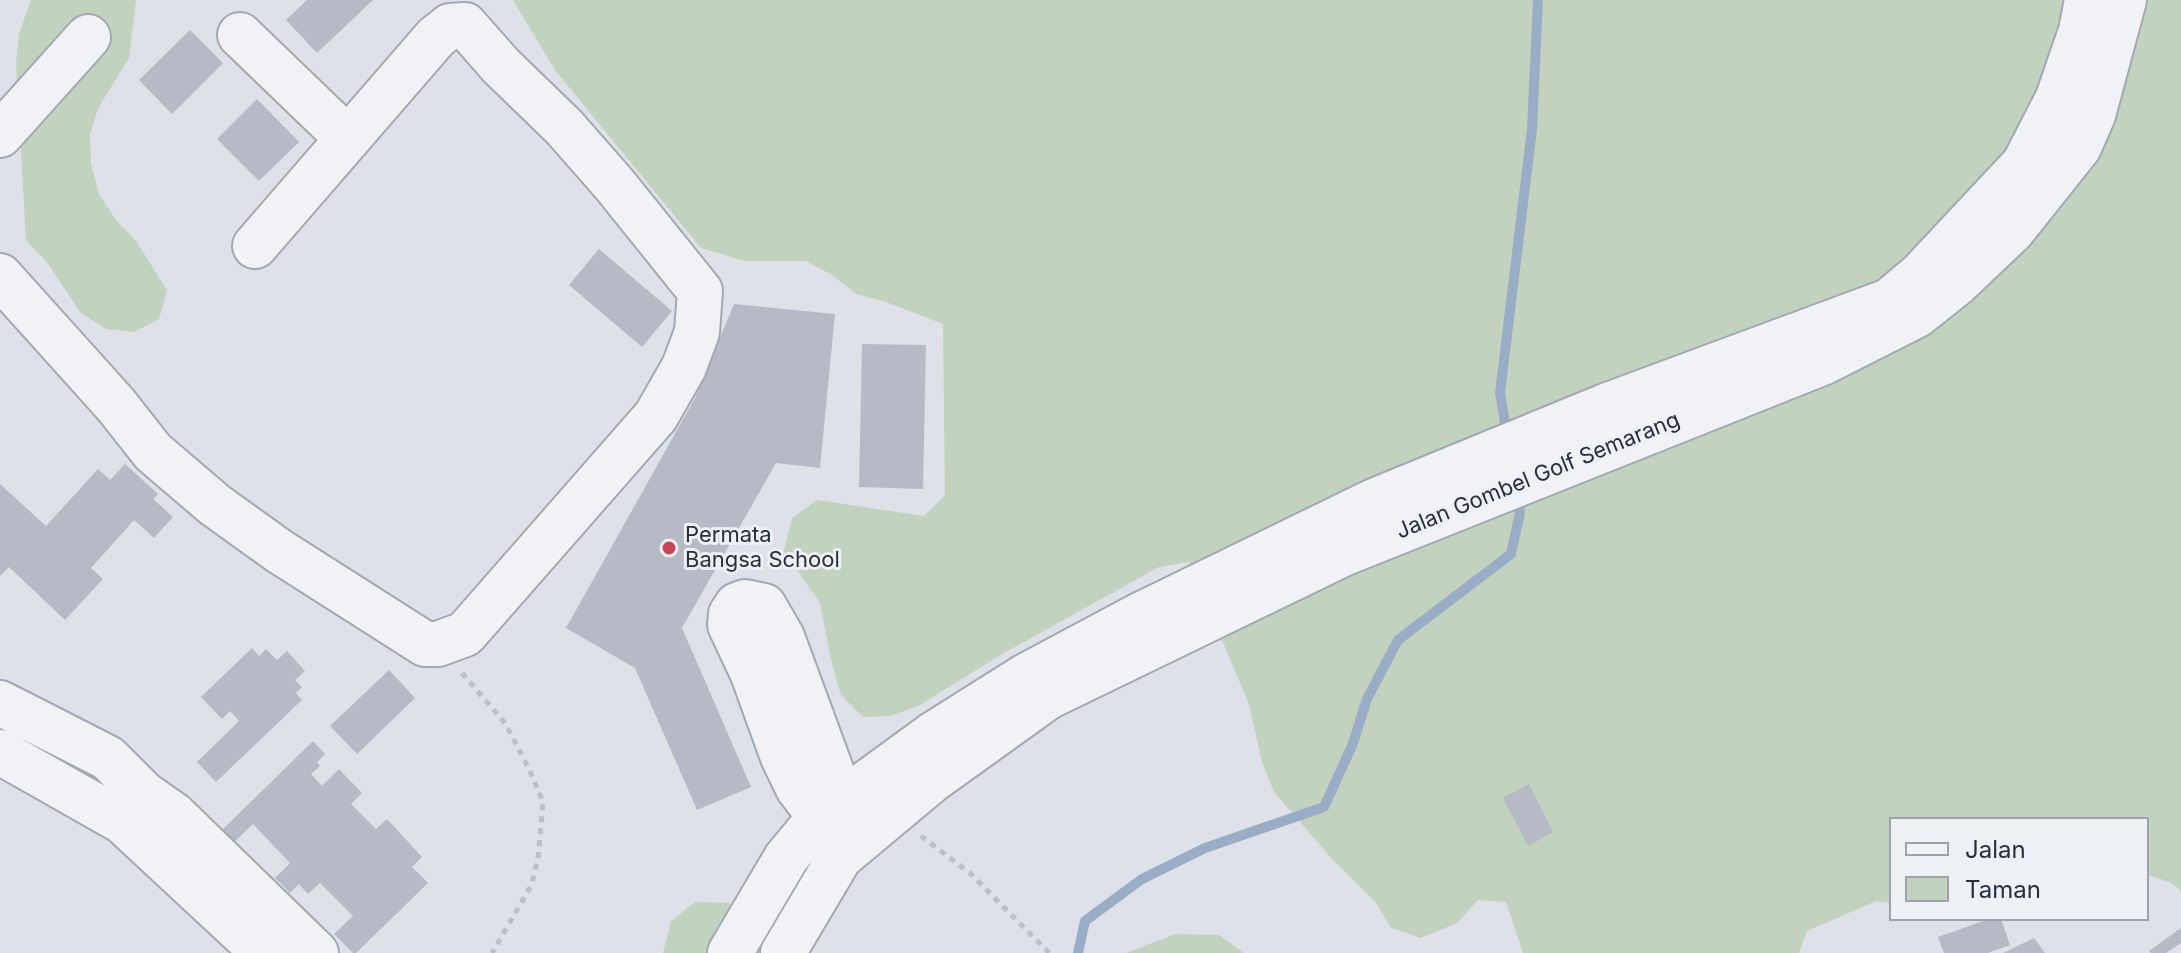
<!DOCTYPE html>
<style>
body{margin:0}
#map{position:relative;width:2181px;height:953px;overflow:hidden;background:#dee1e7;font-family:Inter,sans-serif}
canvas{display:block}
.legend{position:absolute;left:1889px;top:817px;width:260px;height:104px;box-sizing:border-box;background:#edf0f5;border:2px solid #9ea3ab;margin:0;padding:10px 14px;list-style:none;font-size:24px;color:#272f3d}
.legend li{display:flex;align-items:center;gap:16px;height:40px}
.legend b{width:40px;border:2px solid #9ea3ab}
</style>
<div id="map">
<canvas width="2181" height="953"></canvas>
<ul class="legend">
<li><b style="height:10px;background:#f0f2f5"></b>Jalan</li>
<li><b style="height:22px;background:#c3d1bf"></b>Taman</li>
</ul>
</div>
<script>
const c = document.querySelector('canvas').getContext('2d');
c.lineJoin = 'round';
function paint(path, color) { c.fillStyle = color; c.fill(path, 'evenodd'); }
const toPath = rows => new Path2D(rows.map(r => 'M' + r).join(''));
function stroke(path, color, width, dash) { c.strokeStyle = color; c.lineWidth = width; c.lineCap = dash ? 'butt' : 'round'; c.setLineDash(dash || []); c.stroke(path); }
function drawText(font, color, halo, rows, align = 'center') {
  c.font = font + ' Inter,sans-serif'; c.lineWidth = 6; c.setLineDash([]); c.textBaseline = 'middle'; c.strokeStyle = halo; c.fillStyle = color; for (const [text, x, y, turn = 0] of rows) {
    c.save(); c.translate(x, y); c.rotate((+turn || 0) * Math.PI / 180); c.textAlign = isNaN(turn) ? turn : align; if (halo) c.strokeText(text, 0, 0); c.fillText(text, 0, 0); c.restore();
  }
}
paint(toPath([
 [31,0,136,0,129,58,98,108,90,135,91,164,99,194,116,220,136,241,167,290,159,319,134,332,106,329,81,313,46,261,26,240,16,63,19,33],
 [513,0,2181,0,2181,891,2170,882,2147,875,2147,819,1891,819,1891,903,1876,901,1807,931,1799,953,1523,953,1506,902,1478,900,1457,923,1421,938,1391,928,1376,903,1333,860,1274,792,1262,762,1249,704,1189,562,1159,567,997,657,920,705,891,716,863,717,841,695,832,664,820,603,784,551,792,518,817,500,924,516,945,495,943,324,886,302,856,294,832,275,806,261,745,261,701,248,555,70],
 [695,902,742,903,784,953,663,953,671,921],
 [1176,934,1219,935,1244,953,1126,953]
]), '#c3d1bf');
stroke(toPath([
 [1507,435,1500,393,1532,129,1538,0],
 [1078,953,1085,921,1142,879,1205,848,1324,807,1352,746,1367,699,1398,640,1511,554,1520,513,1517,494]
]), '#99aec6', 10);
paint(toPath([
 [307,0,373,0,317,53,286,20],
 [190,30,223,63,172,114,139,80],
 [257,99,299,142,259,181,217,139],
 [599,249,672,311,642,347,569,285],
 [734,304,835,314,820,468,776,463,682,628,751,787,697,810,635,668,566,628,695,398],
 [862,344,926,345,923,489,859,487],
 [125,464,158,494,153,499,173,517,154,538,134,520,91,568,103,579,65,620,9,567,0,576,0,484,46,526,98,469,110,480],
 [252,648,259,656,266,649,277,660,287,651,305,671,295,680,302,687,296,693,302,700,216,782,197,762,239,721,230,711,222,719,201,697],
 [389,670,415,698,357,754,330,726],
 [313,741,325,754,317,762,320,766,311,774,322,786,339,769,362,793,351,804,376,829,387,819,422,857,412,867,428,883,356,953,353,953,334,934,353,916,320,883,308,894,299,884,290,893,275,878,290,863,253,824,231,845,219,833],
 [1529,784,1553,832,1528,846,1503,798],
 [1989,919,2001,919,2010,945,1988,953,1944,953,1938,937],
 [2181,928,2181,943,2166,953,2151,953,2149,951],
 [2034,938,2045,953,2003,953]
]), '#b5bac4');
const minor = toPath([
 [240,35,348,139],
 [0,135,88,37],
 [0,276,116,405,153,452,215,505,279,551,425,644,438,644,465,634,656,416,684,367,697,332,700,291,614,184,564,127,501,66,465,25,450,26,436,37,255,246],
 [0,703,108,758,144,794,174,815,316,953],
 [0,752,122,821,264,953],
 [833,844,820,817,798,788,783,757,753,674,730,625,731,614,737,605,745,602,764,606,782,637,838,789,843,800,859,822],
 [730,953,786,858,820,817,935,733,1024,677,1142,614,1374,501,1603,407,1889,301,1921,274,2024,164,2058,98,2081,31,2087,0],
 [783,953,840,857,931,781,1048,697,1345,553,1822,363,1917,315,1956,284,2012,231,2079,147,2093,115,2124,0]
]);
stroke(minor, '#a3a8b1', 48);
stroke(toPath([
 [462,673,505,723,529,769,543,802,538,859,531,886,492,953],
 [921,836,971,874,1049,953]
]), '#bcbfc5', 5, [6, 6]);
stroke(minor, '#f0f2f5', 44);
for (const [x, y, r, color] of [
 [669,548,8,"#ca4556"]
]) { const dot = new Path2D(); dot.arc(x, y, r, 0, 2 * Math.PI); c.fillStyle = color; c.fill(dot); stroke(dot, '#edf0f5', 3); }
drawText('22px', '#272f3d', '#edf0f5', [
 ["Jalan Gombel Golf Semarang",1538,476,-22]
]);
drawText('22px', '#272f3d', '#edf0f5', [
 ["Permata",685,535],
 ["Bangsa School",685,560]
], 'left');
</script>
